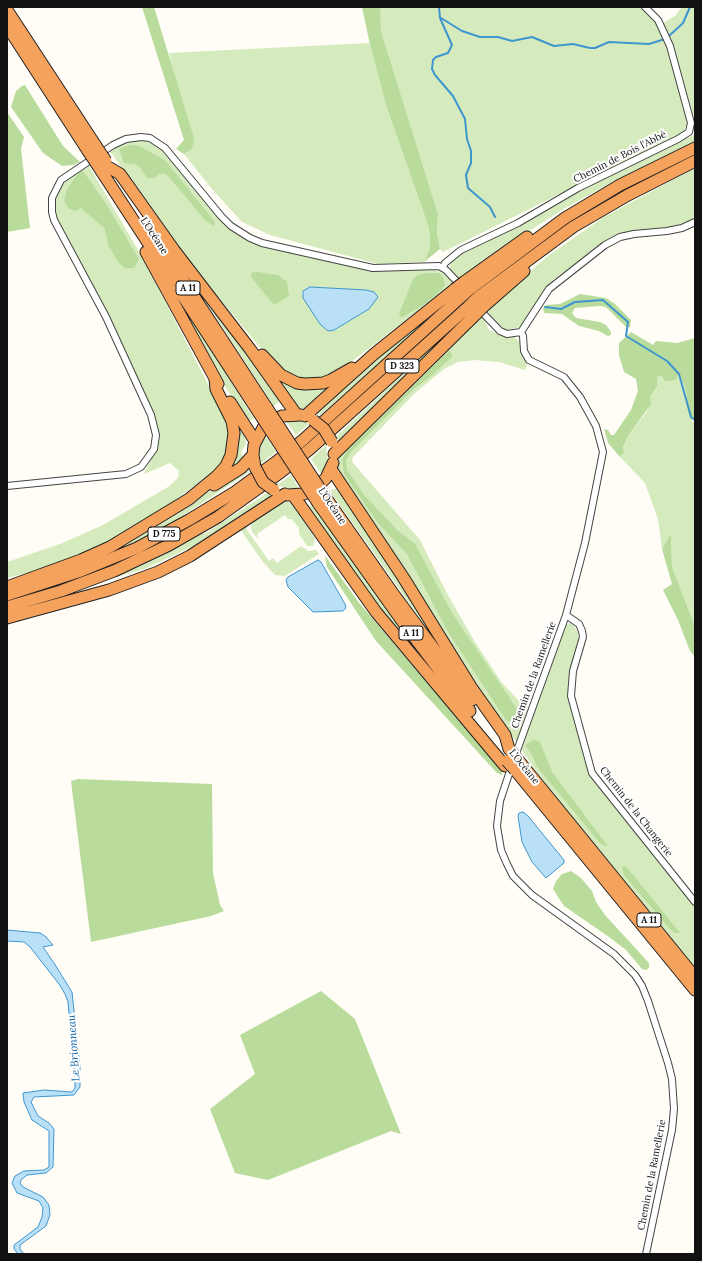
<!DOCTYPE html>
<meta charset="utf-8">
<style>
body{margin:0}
#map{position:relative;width:702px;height:1261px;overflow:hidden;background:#fffdf5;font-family:Lora,serif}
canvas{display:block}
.frame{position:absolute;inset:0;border:8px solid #111;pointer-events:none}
</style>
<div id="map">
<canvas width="702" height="1261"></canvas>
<div class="frame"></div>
</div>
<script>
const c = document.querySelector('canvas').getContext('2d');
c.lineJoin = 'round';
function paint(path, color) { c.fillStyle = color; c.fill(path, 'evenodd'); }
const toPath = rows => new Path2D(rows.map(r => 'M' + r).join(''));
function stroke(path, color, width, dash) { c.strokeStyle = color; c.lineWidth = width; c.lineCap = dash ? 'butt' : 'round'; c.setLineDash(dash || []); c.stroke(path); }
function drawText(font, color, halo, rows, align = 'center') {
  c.font = font + ' Lora,serif'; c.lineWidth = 4; c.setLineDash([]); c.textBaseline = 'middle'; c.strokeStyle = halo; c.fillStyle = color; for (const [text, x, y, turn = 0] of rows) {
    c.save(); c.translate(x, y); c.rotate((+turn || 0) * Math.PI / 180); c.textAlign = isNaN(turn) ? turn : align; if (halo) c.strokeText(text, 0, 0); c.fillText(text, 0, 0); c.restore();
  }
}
paint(toPath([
 [379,7,643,7,659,26,666,41,689,123,682,133,443,252,440,249,437,233,438,214,380,28],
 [682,7,695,7,695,121,673,45,663,23,675,16],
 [370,43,386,105,429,228,430,248,424,262,378,264,270,235,242,222,212,189,184,154,192,149,169,53],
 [695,135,695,142,618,179,565,208,498,251,458,280,450,269,450,262,465,251,625,167,681,140],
 [139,140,148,142,160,148,226,226,246,240,264,247,369,270,384,271,433,269,447,275,454,283,334,375,319,380,303,380,289,375,273,362,253,339,173,242,110,151,119,144],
 [89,166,141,255,225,417,230,439,228,452,215,470,196,485,135,528,78,556,35,571,7,578,7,562,60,544,103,525,168,487,178,478,179,471,170,463,144,474,158,444,159,431,156,419,100,298,59,224,55,213,55,200,59,189,66,180,85,167,86,169],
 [695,168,695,218,683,225,618,234,554,279,523,324,517,328,506,330,498,327,493,321,487,309,548,256,604,217],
 [185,270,194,280,280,400,274,406],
 [166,281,215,356,254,419,248,421,228,391,201,348],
 [458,293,320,415,316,413,358,372],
 [472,309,474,312,368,414,338,441,337,436],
 [482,315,489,330,502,336,514,337,520,342,527,364,525,370,499,362,475,360,458,362,444,369,416,392,352,458,353,463,420,540,449,597,475,642,502,683,529,711,517,743,480,692,337,472,339,456],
 [679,372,686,391,688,413,691,420,695,423,695,626,672,567,671,535,662,549,658,519,645,483,620,457,628,436,647,411,650,397,657,388,658,376],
 [278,376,335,384,305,409,303,409,295,407,286,396],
 [294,419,303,420,309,424,296,435,285,420],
 [235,420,244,433,246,444,241,452,243,458,241,462,226,473],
 [264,434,276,452,260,464,259,448],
 [326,445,328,461,322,475,311,459],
 [248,467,249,472,175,521,135,542,100,557,129,542],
 [291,475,299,489,292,490,277,485],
 [339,488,377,545,451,662,332,494,331,490],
 [267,493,271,496,221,531,194,546,144,569,106,580,172,550,198,535,206,533],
 [283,501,286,501,295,505,315,539,313,546,307,546,299,534,299,528,294,522,292,519,288,519,285,515,257,534,259,540,253,533,251,529,251,522],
 [310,505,312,507,313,506,432,673,393,629,307,508],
 [247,525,247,530,269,561,273,558,277,563,301,546,308,551,316,550,319,554,285,576,275,575,263,562,240,529],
 [572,623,578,632,578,641,568,681,568,699,589,773,614,806,695,907,695,967,547,786,522,751,522,747,564,629,566,624]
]), '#d5ebbd');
paint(toPath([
 [142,7,154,7,194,138,192,149,184,154,176,149,184,140],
 [362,7,380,7,381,31,438,214,437,233,440,249,424,262,430,248,429,228,386,105,369,40],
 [25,85,63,146,80,162,73,165,62,166,43,153,11,107,16,91,22,86],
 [7,112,24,137,21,149,30,228,7,232],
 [130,145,139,146,165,160,215,222,214,226,206,221,168,176,163,173,159,174,154,178,147,178,140,167,135,164,124,163,119,149],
 [83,171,105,202,139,259,134,268,125,268,118,262,108,245,105,229,81,208,76,211,69,209,64,201,67,189,78,174],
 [257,272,278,275,287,282,289,296,274,305,251,277,251,273],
 [428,273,438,273,442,275,445,284,442,289,425,304,401,318,399,314,413,279,418,275],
 [580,294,606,298,615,304,631,320,630,327,626,327,606,307,600,306,575,308,572,313,576,318,600,322,606,325,611,332,611,335,608,336,599,331,579,326,562,314,544,313,543,308,546,305,560,304],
 [631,332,653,345,656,341,677,343,695,338,695,418,691,420,688,413,686,391,679,372,676,379,670,381,665,381,662,376,658,376,657,387,650,397,651,404,628,436,623,448,624,452,620,457,608,443,604,429,608,430,611,435,614,435,631,410,638,391,636,379,624,372,619,355,619,343],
 [449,351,451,352,452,357,430,377,415,388,352,451,346,460,347,470,364,495,397,530,415,544,452,613,515,706,520,715,513,723,506,720,448,632,407,554,378,523,344,474,342,460,347,451],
 [671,534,672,567,695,626,695,657,690,651,678,620,663,590,672,584,662,549],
 [325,557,326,557,360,604,502,771,502,775,497,773,376,641,327,567],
 [534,739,540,742,552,772,607,845,605,846,600,843,537,767,532,755,525,745],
 [78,779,212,784,213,873,220,905,224,911,211,916,91,942,71,781],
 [625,866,630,871,680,933,675,933,669,928,624,875,622,868],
 [571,871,581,878,592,891,596,902,605,915,649,963,649,968,646,970,642,969,626,950,609,937,564,906,553,889,556,881,562,874],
 [321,991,355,1019,401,1134,391,1131,268,1180,235,1173,210,1109,255,1074,240,1035]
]), '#b9dc9c');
const water = toPath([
 [310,287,366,290,374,292,378,297,369,309,334,330,328,331,320,324,303,298,303,291,310,287],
 [318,560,321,562,345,604,346,608,343,611,313,612,288,587,286,580,288,577,318,560],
 [523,812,528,816,564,860,564,863,546,878,532,862,522,842,518,816,519,813,523,812],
 [7,930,40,933,45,936,53,945,43,947,54,963,72,992,80,1067,80,1087,74,1095,34,1097,31,1102,38,1116,49,1123,54,1129,53,1167,46,1173,27,1175,21,1180,20,1184,25,1188,43,1197,49,1205,50,1215,46,1226,20,1245,20,1249,24,1254,18,1254,14,1249,14,1245,38,1227,42,1217,43,1208,39,1201,17,1193,12,1183,15,1176,24,1171,44,1170,49,1167,49,1131,32,1120,24,1102,23,1093,44,1090,72,1092,75,1088,75,1077,68,1002,65,994,59,984,30,947,24,942,7,941,7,930]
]);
paint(water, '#b9e0f7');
stroke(water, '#3f96cf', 1);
stroke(toPath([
 [439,7,440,18,452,45,448,53,436,57,433,60,432,69,435,75,453,96,465,119,467,139,471,151,471,163,466,175,468,188,490,207,495,217],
 [441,18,462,31,480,37,498,37,512,41,532,37,554,46,573,44,590,48,595,48,609,42,649,44,665,39],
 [669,36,683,23,690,7],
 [545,307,561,309,575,302,603,300,628,322,626,336,667,361,679,374,691,417,695,420]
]), '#3f96cf', 2);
const street = toPath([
 [443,267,445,263,461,250,518,223,578,188,678,139,689,132,691,123,670,46,658,20,645,7],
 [479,309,500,331,507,334,521,332],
 [521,332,549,289,605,245,620,237,634,234,667,231,682,228,695,222],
 [7,486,126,474,141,467,154,449,156,435,151,415,106,317,54,220,52,212,52,198,61,180,113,145,126,139,141,137,150,138,165,148,221,216,231,226,250,238,262,243,373,268,439,266,446,270,461,286],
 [566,615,579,624,582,631,583,637,573,671,571,696,592,773,695,902],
 [515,756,566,615,585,543,603,452,596,426,580,397,564,377,529,360,524,351,523,336,521,332],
 [512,765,500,801,497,826,501,850,507,864,513,876,532,895,614,954,635,975,642,986,648,1001,668,1063,672,1079,674,1109,672,1130,646,1254]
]);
const highway = toPath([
 [7,10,96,146],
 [7,26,88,151],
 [98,166,259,413],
 [110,168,120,174,174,250,250,349,296,414],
 [151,231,267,408],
 [146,252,218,384],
 [464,282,527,237],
 [470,289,565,218,620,185,695,148],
 [477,298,573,227,628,195,695,161],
 [484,306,524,271],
 [262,355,281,375,297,383,305,384,323,383,331,380,352,368],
 [230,402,255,441],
 [305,416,374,354,455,289],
 [334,454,476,314],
 [255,467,253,455,254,445,264,426,282,416,301,415],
 [331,469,403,577,471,687,505,735,509,749],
 [214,485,241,468,253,455],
 [287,495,304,494,316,488,326,478,333,463],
 [293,495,376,612,505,766],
 [326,498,392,592,472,700],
 [318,503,405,625,470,711],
 [7,587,81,560,110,547,189,499,217,476,226,466,231,455,234,433,232,421,216,389,215,379],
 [7,595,81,571,137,548,189,520,235,492,276,462,303,440,461,297],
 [7,607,61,591,114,571,169,545,218,517,281,472,310,449,469,306],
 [7,618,109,590,158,572,190,556,285,494],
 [519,761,695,977],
 [515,770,695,990]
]);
stroke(street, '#444', 8);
stroke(highway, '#222', 13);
stroke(street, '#fff', 6);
stroke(highway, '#f5a25d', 11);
const highwayBridge = toPath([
 [96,146,106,161],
 [88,151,98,166],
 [455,289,464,282],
 [461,297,470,289],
 [469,306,477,298],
 [476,314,484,306],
 [267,408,326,498],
 [259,413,318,503],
 [313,420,324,429,332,442],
 [255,467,263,482,274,490],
 [511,751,519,761],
 [507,761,515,770]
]);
stroke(highwayBridge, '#222', 13, []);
stroke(highwayBridge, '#f5a25d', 11);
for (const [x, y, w] of [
 [188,288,24],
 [402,366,34],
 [164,534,32],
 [411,633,24],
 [649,920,24]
]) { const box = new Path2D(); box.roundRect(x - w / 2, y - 7, w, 14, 3); c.fillStyle = '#fff'; c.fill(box); stroke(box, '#111', 1); }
drawText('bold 9px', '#111', null, [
 ["A 11",188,288],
 ["D 323",402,366],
 ["D 775",164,534],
 ["A 11",411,633],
 ["A 11",649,920]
]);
drawText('10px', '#111', '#fff', [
 ["Chemin de Bois l'Abbé",620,157,-27],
 ["L’Océane",154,236,57],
 ["L’Océane",332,506,56],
 ["Chemin de la Ramellerie",534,675,-70],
 ["L’Océane",524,767,51],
 ["Chemin de la Changerie",636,812,52],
 ["Chemin de la Ramellerie",652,1175,-79]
]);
drawText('italic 11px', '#1768a6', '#fff', [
 ["Le Brionneau",74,1048,-94]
]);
</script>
